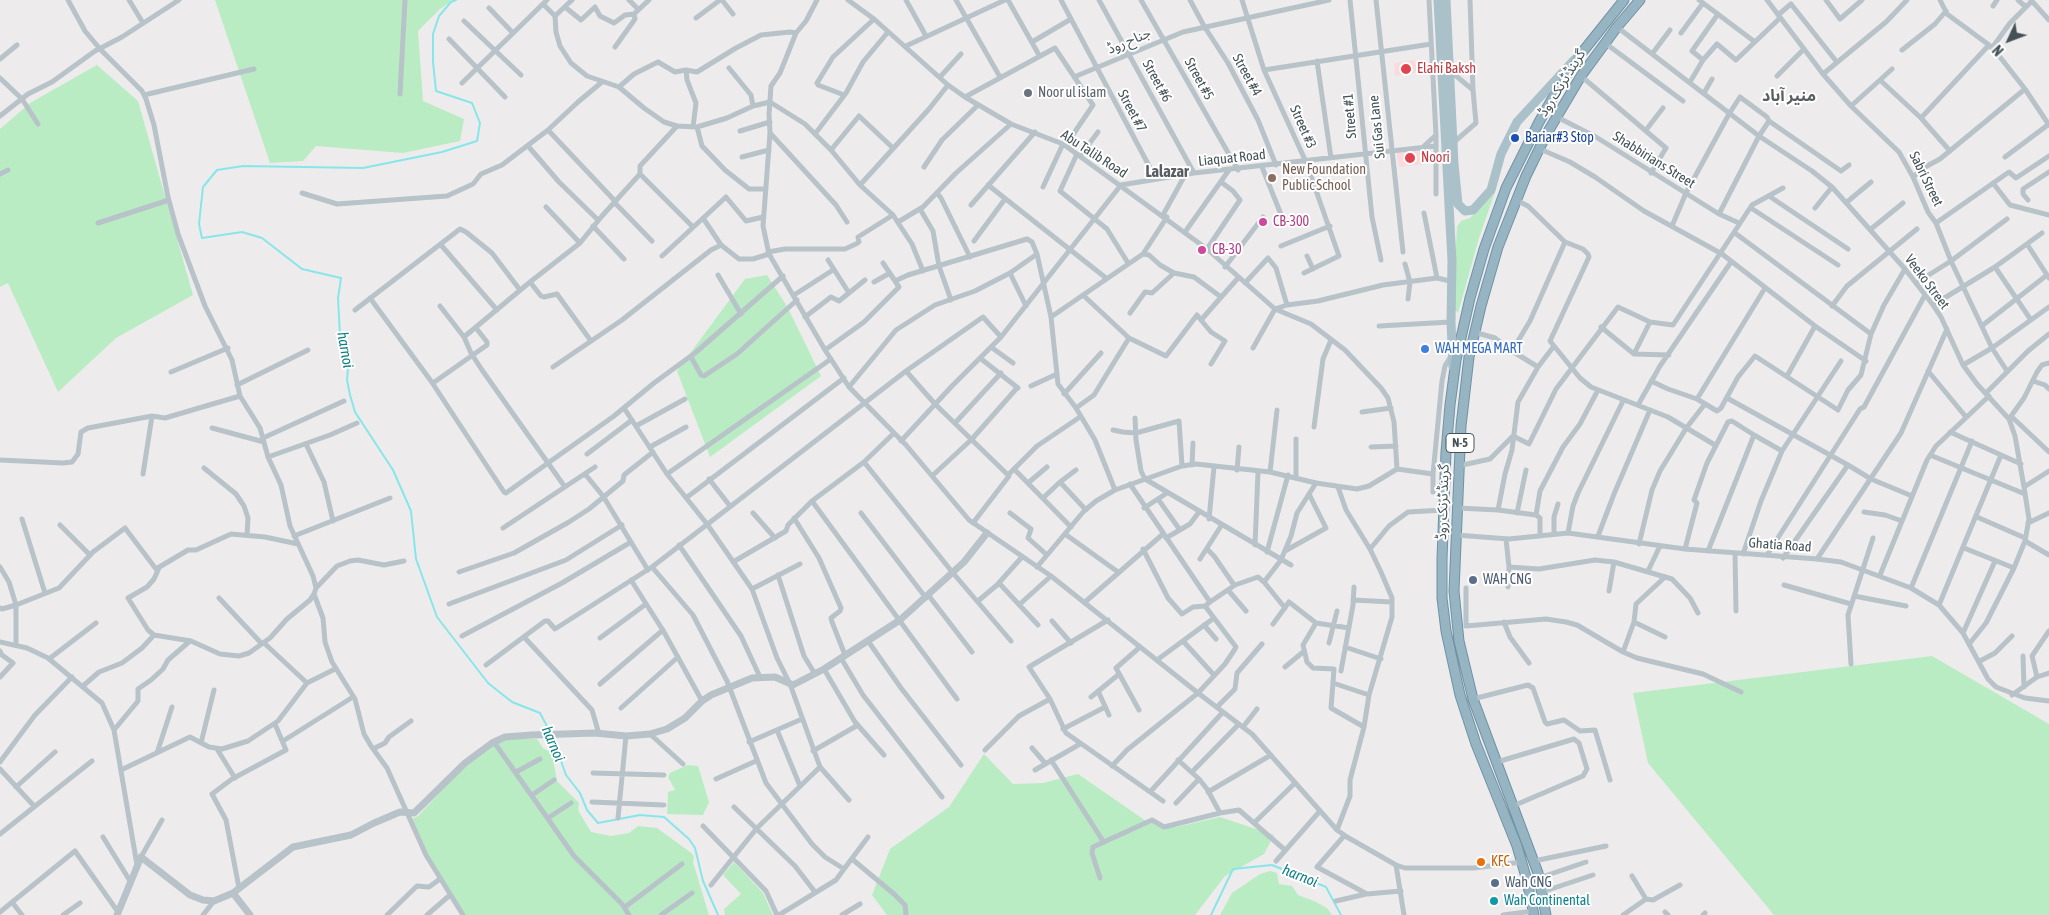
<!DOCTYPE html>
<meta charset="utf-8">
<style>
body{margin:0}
#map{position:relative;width:2049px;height:915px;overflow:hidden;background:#eeebec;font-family:"Asap Condensed",sans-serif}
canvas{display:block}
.north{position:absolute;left:1984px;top:15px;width:50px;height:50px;-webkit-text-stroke:4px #fff;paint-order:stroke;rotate:227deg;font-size:14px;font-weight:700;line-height:20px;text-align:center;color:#445258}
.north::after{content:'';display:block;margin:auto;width:18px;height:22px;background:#445258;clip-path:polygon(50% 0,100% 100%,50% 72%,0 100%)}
</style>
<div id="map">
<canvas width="2049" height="915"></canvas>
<div class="north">N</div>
</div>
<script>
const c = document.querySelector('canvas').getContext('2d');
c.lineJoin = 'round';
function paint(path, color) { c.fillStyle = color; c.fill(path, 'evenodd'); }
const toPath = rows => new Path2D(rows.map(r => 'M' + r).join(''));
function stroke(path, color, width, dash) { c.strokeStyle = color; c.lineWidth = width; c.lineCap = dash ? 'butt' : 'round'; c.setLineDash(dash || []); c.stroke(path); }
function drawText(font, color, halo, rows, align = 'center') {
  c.font = font + ' "Asap Condensed","Noto Sans Arabic",sans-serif'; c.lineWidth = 4; c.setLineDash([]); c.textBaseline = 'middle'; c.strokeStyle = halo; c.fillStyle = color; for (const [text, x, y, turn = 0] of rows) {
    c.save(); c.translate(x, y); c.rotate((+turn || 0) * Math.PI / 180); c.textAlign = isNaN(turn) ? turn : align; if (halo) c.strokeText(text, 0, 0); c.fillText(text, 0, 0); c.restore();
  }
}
paint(toPath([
 [1414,60,1417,67,1415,73,1395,76,1394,63],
 [1422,149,1424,164,1399,167,1397,153]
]), '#f9dadd');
paint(toPath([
 [215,0,453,0,440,9,418,31,423,101,464,119,460,141,403,153,316,146,303,161,270,163],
 [97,65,138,101,193,295,116,338,58,392,8,283,0,287,0,129,30,103],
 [1495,192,1479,238,1458,313,1453,308,1457,227,1461,221,1470,218],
 [767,275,788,308,821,376,710,457,677,371,745,279],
 [1932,656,2049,724,2049,915,1774,915,1648,763,1633,693],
 [510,739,537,739,543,748,552,753,557,781,579,803,578,810,591,832,611,836,629,833,638,826,657,828,690,852,694,856,693,862,709,915,465,915,429,858,412,819,418,816,466,765,493,745],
 [984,754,1013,784,1043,783,1078,774,1146,821,1176,827,1220,817,1274,835,1264,854,1225,876,1195,915,887,915,872,895,890,849,949,807],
 [688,765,698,766,709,802,703,815,667,814,668,792,675,790,668,777,670,773],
 [734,862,763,893,773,915,725,915,724,909,741,894,723,875],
 [1270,871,1277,873,1279,884,1292,886,1298,895,1314,901,1327,908,1332,915,1220,915,1232,893,1260,874]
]), '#b9ecc3');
stroke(toPath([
 [456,0,451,2,439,16,433,34,433,62,436,91,472,103,480,123,477,141,442,152,363,168,243,166,217,170,203,187,199,224,202,238,242,232,262,238,302,269,341,278,338,298,340,335,349,356,347,380,350,395,355,412,393,470,411,511,416,559,437,617,488,683,512,702,540,713,550,732],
 [552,736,566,775,580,793,587,810,598,823,640,815,664,817,689,839,695,848,703,881,718,915],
 [1211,915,1233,869,1272,865,1326,887,1341,915]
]), '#87e6e9', 2);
const trunk = toPath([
 [1534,915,1526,877,1517,846,1476,744,1460,695,1446,631,1442,598,1442,559,1446,452,1450,405,1456,360,1470,298,1484,249,1506,188,1539,122,1560,85,1580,55,1624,0],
 [1546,915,1538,873,1473,699,1459,641,1454,591,1461,426,1469,357,1481,306,1498,247,1526,176,1546,135,1581,76,1617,27,1640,0]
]);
stroke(trunk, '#6f93a6', 11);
stroke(toPath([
 [68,0,85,31,100,49,142,91,146,99,154,125,168,197,178,234,205,306,232,360,240,396,260,428,268,457,281,485,290,526,313,576,316,588,314,594,323,618,325,642,332,662,355,699,364,734,371,746,387,768,426,855,463,915],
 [129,0,143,23],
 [629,0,638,9],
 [722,0,733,14],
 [817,0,806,21,796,33,780,73,771,86,769,114,770,133,763,226,769,254,825,350,849,387,906,445,969,520,1051,576,1198,693,1252,734,1337,830,1347,837,1396,865,1405,868,1474,868,1522,862],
 [848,0,874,19,948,85,965,97,1011,124,1063,144,1207,249,1275,309,1253,348],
 [906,0,926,36],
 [956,0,1000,77],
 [1008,0,1039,55],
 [1061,0,1156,179],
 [1099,0,1194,173],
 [1141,0,1238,170],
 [1190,0,1204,26,1228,63,1258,120,1276,165],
 [1242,0,1264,70,1306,162,1339,256,1304,273],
 [1350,0,1372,217,1381,260],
 [1376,0,1403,252],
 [1429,0,1436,135,1436,194],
 [1699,0,1755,42],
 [1767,0,1823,74,1851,106,1899,152,1913,177,1928,212,1936,223,1951,261,1992,348,2007,371],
 [1826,0,1840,19,1862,0],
 [1940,0,1947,14,1989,45,2000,57,2025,89,2049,125],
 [2018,0,2026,7],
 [2031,0,2049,20],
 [543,4,555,16,556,32,560,46,571,63,587,76,619,87,644,108,664,122,677,126,697,127,727,118,753,106,770,102,805,124,831,150,860,185,893,215,912,244,923,271],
 [1993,6,1997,0],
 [565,7,581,20,595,7,600,16,614,23,625,15,634,14,635,19,615,47],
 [489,8,513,33],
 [634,14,649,0],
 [1778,15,1791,4,1836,61],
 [555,16,572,0],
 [696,18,720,0],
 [464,21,521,75],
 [1617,27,1759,136,1812,171,1832,187,1905,269,1933,305,1941,317,1963,365,1977,384,2009,419,2015,436,2024,487,2029,519,2025,541,2014,568,1986,623,1970,643],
 [1681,33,1703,3],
 [449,39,505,97],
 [1032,42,1071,19],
 [1605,43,1683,101],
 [906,46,1005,0],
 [1992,48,2010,23,2032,1],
 [1902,50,1935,24,1946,11],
 [1652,54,1670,30],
 [0,59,17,45],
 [1703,60,1692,51,1718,14],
 [1317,61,1331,158],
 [729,68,751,95,753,106],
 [686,70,687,80,696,103,693,127],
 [1264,70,1431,44],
 [1449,70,1473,90],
 [1823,74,1886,22,1907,0],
 [1581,76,1666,148,1651,173],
 [1777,76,1804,49],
 [940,77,961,54],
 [1074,77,1183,32,1329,0],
 [0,78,22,99,38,124],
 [1880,80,1892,69],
 [1690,82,1703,60,1717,44,1736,60,1780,18],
 [462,83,547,0],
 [619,87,634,74,658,62,675,72,686,70,697,72,736,48,761,35,790,32,796,33],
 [1704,93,1712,79],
 [400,94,405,0],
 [144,95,254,69],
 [844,95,818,85,817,83,833,57,874,19],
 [965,97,1055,48,1093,105,1066,145],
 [1851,106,1880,80,1921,118],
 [0,116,28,94,52,82,95,51,122,37,179,0],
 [1557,117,1596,137,1719,214,1739,223],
 [1769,121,1841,171,1849,165],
 [697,127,702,146,725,170,749,189,766,189],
 [548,130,615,201],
 [1646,130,1663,108],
 [740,131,770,122],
 [770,133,836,205,847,222],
 [815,134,846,93,863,62,888,32],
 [1453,143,1476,123,1473,90,1470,0],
 [528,146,559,182,598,220],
 [1422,148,1436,135],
 [1540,149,1570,162,1595,177,1644,211,1722,254,1815,326,1866,361],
 [831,150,859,116,893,148],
 [1950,151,1921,118,1989,45],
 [1077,154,1060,191,1107,229,1128,263],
 [1080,156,1098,132],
 [742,157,769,150],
 [2005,157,2049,124],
 [924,167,942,140,978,105],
 [1262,167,1284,222],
 [0,174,8,170],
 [640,174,693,227],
 [1913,177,1927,166,1940,159,2025,89],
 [1993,183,2010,205,2049,215],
 [860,185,929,109,948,85],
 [988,185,1106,278],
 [1043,187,1063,144],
 [302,193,337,204,447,196,473,184,481,174,502,165,548,130,578,102,602,82],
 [937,193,941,198,970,257],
 [1769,196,1848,249],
 [1516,200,1528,206,1565,242,1583,249,1588,254,1589,257,1550,341,1580,378,1591,387,1668,417,1715,445],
 [2028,200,2023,194,2023,189,2049,172],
 [614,202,652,241],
 [1847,202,1871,182],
 [971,205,1035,132],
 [546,207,580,243],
 [1751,208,1838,265],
 [1815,208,1832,187],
 [920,209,933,231,939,266,951,300],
 [1424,213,1437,278],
 [1163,215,1185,175],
 [703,218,721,245,739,259,753,259,769,254],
 [898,222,923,207,956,173,1011,124],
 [98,223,169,200],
 [1936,223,2009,172,2016,178,2049,156],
 [593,226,624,259],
 [1672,226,1686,193,1729,114,1740,97,1767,117,1769,121,1759,136,1719,214],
 [1871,229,1903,203],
 [1185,232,1229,170],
 [1735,233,1871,334],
 [974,241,1005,199],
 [2027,244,2049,278],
 [441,245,497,310],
 [1281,246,1330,226],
 [1207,249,1240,200,1233,191,1221,182],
 [768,252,785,249,845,249,856,244,859,242,858,237,893,215],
 [1143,254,1149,255,1160,265,1174,273,1194,277,1221,297],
 [662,256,726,197,746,221,763,217],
 [1307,256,1313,269],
 [828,260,849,293],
 [1405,264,1410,282,1408,299],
 [1225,267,1263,217],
 [1995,267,2031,320],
 [1010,273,1026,306],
 [718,275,741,314],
 [895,281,908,275,1027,239,1032,242,1037,254,1051,317,1058,384,1076,408,1095,440,1115,490],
 [530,282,541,296,544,297,557,294,591,341],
 [874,282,890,273],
 [1245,283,1268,258,1276,268,1287,305],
 [1916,283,1951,261,2007,219],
 [794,295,833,270],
 [1083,295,1129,338,1166,356,1197,315,1201,320,1238,278],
 [370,298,431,381,504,492,506,493,614,416,654,383,695,353,783,276],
 [1933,305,1995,267,2042,233],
 [440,306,464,337,471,353,482,370,565,487],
 [1832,306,1847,286,1917,229],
 [355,310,460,229,466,232,492,253,520,290],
 [1130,313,1145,292,1152,293,1174,273],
 [805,317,831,297,839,301,865,280],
 [1051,317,1143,254,1167,217],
 [1201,320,1211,332,1225,341,1211,364],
 [1650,322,1673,325,1752,205,1783,188],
 [1983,325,2047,275],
 [1379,326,1451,322],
 [1601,327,1634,354,1669,355],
 [1474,332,1495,338,1512,351,1538,367],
 [464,337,530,282,580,243,602,216,640,174,640,166,677,126],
 [991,347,1013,363],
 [825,350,864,322,899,287,883,263],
 [1512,351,1530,321,1565,242],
 [691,357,701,375,704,376,737,354,797,300],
 [980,358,1018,388],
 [1963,365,1992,348,2049,307],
 [553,367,622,320,711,250,721,245],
 [906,371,935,404,1009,476,973,523],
 [1928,371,1966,417],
 [171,372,228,348],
 [1787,376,1815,326],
 [1651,381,1668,389,1697,399,1717,411,1721,408,1738,377,1755,356,1838,410,1848,390,1861,375,1871,334,1884,305,1905,269],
 [2033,381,2045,385,2049,389],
 [433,383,487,345,487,342,476,328],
 [237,385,308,350],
 [1031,386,1057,374],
 [849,387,896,330,935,305,975,291,1010,273,1037,254],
 [1986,393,2028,351,2049,334],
 [1064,394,1101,353],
 [1727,398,1848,465,1783,558],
 [1697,399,1765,288],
 [1638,405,1660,366,1731,262],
 [624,408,667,474,707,524,752,589,777,658,790,684,820,767,849,800],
 [1076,408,1094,395,1129,338],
 [1362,412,1391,408],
 [2012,417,2049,452],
 [1135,418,1136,440,1141,471,1145,479,1291,565],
 [2009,419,2024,398,2037,372,2042,365,2049,363],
 [955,423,1001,373],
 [636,426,685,399],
 [1314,427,1323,359,1331,340],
 [212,428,264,442],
 [1113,430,1123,432,1136,433,1179,421,1182,466],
 [1950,432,2021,464],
 [263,438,344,401],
 [1296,439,1296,477],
 [901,441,952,386,1001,337,1121,185,1194,173,1436,146],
 [306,444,324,482,333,521],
 [650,447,686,427],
 [1371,447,1396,446],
 [587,454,632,420],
 [1930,455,2025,494],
 [268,457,330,435,357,423],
 [0,460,63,463,72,462,78,454,81,432,88,428,152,416,165,418,240,396],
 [864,462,953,573,1011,641],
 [1192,465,1193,443],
 [1848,465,1871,479,1912,496],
 [1458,466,1490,459,1513,436,1529,444,1556,389,1618,307,1650,322,1634,354],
 [204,468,236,494,244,506,248,518,247,535],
 [1014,469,1071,527],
 [1397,469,1394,422,1388,398,1381,388,1345,350,1311,324,1275,309,1287,305,1318,301,1383,285,1437,278,1450,281],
 [1237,470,1239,447],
 [1270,472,1277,410],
 [143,474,152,416],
 [585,474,603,496,648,570],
 [667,474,831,359],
 [1008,475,1037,446,1080,417],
 [932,476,972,439,1017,388],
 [709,479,730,506],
 [1060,482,1086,510],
 [1028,483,1047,467],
 [1130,484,1210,602,1235,585,1258,577,1264,582,1281,560,1291,536,1297,513,1316,483],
 [2024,487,2049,471],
 [1433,492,1433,474,1442,381,1445,366,1451,356],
 [686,498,844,378],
 [1043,498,1060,482,1076,470],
 [1158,499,1180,530],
 [812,501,864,462,894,433],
 [1144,508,1167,493],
 [1457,508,1498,510,1505,474,1512,450,1518,402,1538,367,1554,346],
 [1498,510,1536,515,1540,491,1563,447,1580,424,1598,390],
 [1864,512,1885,515,1902,521],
 [753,513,775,538],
 [861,513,926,598],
 [1010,513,1031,529,1028,538,1047,555],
 [1517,513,1526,470],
 [1536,515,1540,518,1540,536],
 [1977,517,2025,538],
 [794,518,819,558,841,608,840,611,831,618,832,622,845,655],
 [22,519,45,593],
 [1209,519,1214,467],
 [2028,523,2049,513],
 [60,525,90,555],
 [503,528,595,467],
 [1568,533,1573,506,1578,493,1623,401],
 [1065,534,1118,572],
 [1554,534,1554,517,1558,504],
 [1456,535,1509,539,1568,533,1685,549,1817,559,1841,562,1911,588,1939,605,1963,633,1988,679,1996,687,2025,698,2049,701],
 [294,536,390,498],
 [1598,536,1614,494,1650,410],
 [1166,538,1190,524,1199,512],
 [1506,539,1509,567,1508,587],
 [2025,541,2049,555],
 [1639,544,1652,490,1660,471,1687,427,1705,404],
 [679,545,741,636,760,677],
 [1255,545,1258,472],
 [1964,548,2014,568],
 [1143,549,1168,598,1182,614,1193,607,1205,606],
 [1207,549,1214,556,1234,585],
 [1370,549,1389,526,1408,512,1444,510],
 [1685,549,1697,503,1694,500,1707,463,1728,422,1732,421,1754,435],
 [1285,551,1326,528,1309,494],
 [1708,551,1754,435,1782,451],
 [1267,552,1288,475],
 [1735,554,1736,611],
 [1743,554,1761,501,1782,451,1841,361],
 [1767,555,1860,409,1864,407,1925,295],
 [1200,559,1221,526],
 [1817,559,1901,433,1947,329],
 [733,562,786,531,788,525,812,501,957,699],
 [0,567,9,582,16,605,16,645],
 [652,567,693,615,727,681,766,783,812,844,825,857,844,869,868,837],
 [1037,567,1084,511,1096,501,1115,490,1182,466,1196,464,1270,472,1316,483,1357,489,1369,486,1397,469,1433,474],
 [1509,567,1539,569,1595,560,1614,562,1672,579,1690,598,1698,613],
 [159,568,154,579,147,587,128,598,148,630,154,635,191,641,220,654,239,656,249,653,270,638,287,619,310,600,314,594],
 [1648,571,1660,546],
 [459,572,514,553,569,522,589,509,623,481,624,475,653,452],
 [778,575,804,656,815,674],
 [1880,575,1927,460,1936,446,1989,396],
 [631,580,664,632,702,701],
 [1264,582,1285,608],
 [999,583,1038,625],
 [1784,585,1851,604],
 [316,588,337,566,350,561,358,560,384,565,404,561],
 [1466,588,1466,626,1546,619,1566,622,1577,625,1623,652,1634,622,1636,604,1665,577],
 [1911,588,1972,441],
 [752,589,800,564],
 [1228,590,1246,611],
 [1609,591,1614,562],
 [929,596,972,652],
 [1854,596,1906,606],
 [219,598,262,644],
 [1353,600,1392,602],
 [978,601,997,585,1022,557],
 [1085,602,1163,534],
 [449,604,566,560,622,525],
 [1020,604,1051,576],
 [1939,605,2001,455],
 [0,608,2,609,16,605,59,588,93,552,125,528,156,569,188,550,196,550,231,534,265,537,298,544],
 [1108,620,1029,667,1050,699,1066,733,1163,801],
 [1052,621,1071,643],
 [1504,622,1510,637,1529,663],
 [1634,622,1665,637],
 [1316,623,1349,628],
 [1273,624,1289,602,1316,623,1303,645,1307,662,1313,668,1334,669,1331,708,1364,727],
 [1204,625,1216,639],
 [1963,633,1995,561],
 [462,636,562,583,631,542],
 [524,637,592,710,599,734],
 [600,638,646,604],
 [868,641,901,688,961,765],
 [1183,641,1214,675],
 [0,642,27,648,48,658,102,703,114,730,137,865],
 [264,643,307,683],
 [1329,643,1337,611],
 [1345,647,1381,659],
 [0,651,2,655,13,663,0,677],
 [1623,652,1637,658,1703,674,1741,692],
 [2023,656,2024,687],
 [841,658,863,695,942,797],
 [49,659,96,623],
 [1157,660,1214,618],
 [1980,661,1995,653,2012,636],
 [1851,664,1848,615,1873,538],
 [486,665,545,621,548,621,555,629,652,567,906,371,983,317,1001,337],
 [1285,667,1303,652],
 [824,669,855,722,884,755],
 [1341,671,1353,605,1354,587],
 [2037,677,2032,656,2049,631],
 [1333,683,1369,695],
 [600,684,663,630],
 [83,686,99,672,122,663,142,648,154,635],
 [1098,691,1109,715],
 [2012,695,2037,677,2049,673],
 [1091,697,1118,675],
 [1473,699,1528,685,1533,688,1545,722,1547,724,1564,720,1580,731,1595,730,1610,780],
 [1217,707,1235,689,1237,673,1262,644],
 [621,708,678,657],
 [1139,710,1116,668,1140,647],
 [1243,727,1257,709],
 [1063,729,1105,707],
 [114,730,138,701,138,689,151,680,163,669,168,660,190,641],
 [777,730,800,786],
 [650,734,683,764],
 [283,741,353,697],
 [494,742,574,856,622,904,629,915],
 [749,742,802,719],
 [201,743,214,690],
 [1032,748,1045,763],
 [217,749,235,778],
 [373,749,385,743,389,737,411,721],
 [985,750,1019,716,1050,699],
 [813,751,858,725],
 [157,753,172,707],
 [1051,760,1103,841],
 [1178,760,1199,779,1207,789,1220,813],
 [0,762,35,715,72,677],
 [1497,762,1574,739,1579,743,1587,769,1583,776,1513,806],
 [1112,766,1127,750,1198,693,1225,664,1235,649,1236,647,1205,606,1210,602],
 [0,769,34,806],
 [121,770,190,737,209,747,222,749,248,741,278,721,307,683,335,669],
 [1035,770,1080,744],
 [516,772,540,759],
 [1192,772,1239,724],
 [593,773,664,775],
 [716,779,756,761],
 [16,787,55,752],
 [1150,792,1223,712],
 [1208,792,1271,755],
 [532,795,554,780],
 [592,802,664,805],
 [1176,803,1199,779],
 [734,807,795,866,815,892],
 [548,818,571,803],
 [618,818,626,736],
 [1254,823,1295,783],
 [703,826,766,891,777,915],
 [1337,830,1350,796,1350,780,1364,727,1369,695,1392,617,1392,598,1381,572,1370,549,1346,510,1338,487],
 [0,834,92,761],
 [1344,836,1317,867,1367,894,1401,891],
 [103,837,130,881],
 [141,857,162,820],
 [852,859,894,894,905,905,906,915],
 [1276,861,1320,811],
 [1534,861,1606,846],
 [1396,865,1404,915],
 [1100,878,1092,853,1093,847,1152,820,1164,827,1220,813,1239,810,1285,850],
 [1539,878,1586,862],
 [711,885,757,828,820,767],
 [239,888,226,820,212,794,232,779,286,750,275,724],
 [1542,892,1593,875],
 [1646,899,1653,900,1680,885],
 [1336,901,1366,894],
 [12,902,22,915],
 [625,907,682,864],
 [0,912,75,851,118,912],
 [1665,912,1668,915],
 [63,915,80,903],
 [203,915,214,901],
 [387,915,417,886,429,887,440,879],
 [427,915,450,895],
 [661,915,692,893],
 [779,915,836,880,844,869],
 [842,915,860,904],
 [1503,915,1534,911],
 [1623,915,1646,899,1632,876],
 [1703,915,1705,913]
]), '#b7c3c8', 5);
stroke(toPath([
 [233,893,250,915],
 [117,915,141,857,190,895,203,900,214,901,233,893,293,847,351,835,374,823,400,812,414,813,465,763,492,743,505,737,532,735,595,733,626,736,650,734,667,729,685,718,702,701,711,695,752,678,775,677,793,685,824,669,900,620,964,562,987,533]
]), '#b7c3c8', 7);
stroke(toPath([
 [1438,0,1452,261,1451,322,1453,367],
 [1446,0,1454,164,1458,204,1465,211,1473,210,1491,190,1501,154,1517,122,1574,60]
]), '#abc1ca', 9);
stroke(trunk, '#97b4c2', 9);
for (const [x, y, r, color] of [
 [1406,69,6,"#e0444e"],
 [1028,93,5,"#6b7280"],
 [1515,138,5,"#1a4fb4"],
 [1410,158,6,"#e0444e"],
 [1272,178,5,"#8d6e63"],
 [1263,222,5,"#d1479c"],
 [1202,250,5,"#d1479c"],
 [1425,349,5,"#3f7fe0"],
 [1473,580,5,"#5c6f8a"],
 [1481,862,5,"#e8710a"],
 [1495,883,5,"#5c6f8a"],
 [1494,901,5,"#0f9aa8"]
]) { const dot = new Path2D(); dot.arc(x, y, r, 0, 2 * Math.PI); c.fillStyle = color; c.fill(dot); stroke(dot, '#fff', 2); }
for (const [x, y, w] of [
 [1460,443,28]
]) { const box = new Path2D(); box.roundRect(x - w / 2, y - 9.5, w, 19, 4); c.fillStyle = '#fff'; c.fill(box); stroke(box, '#445258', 1); }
drawText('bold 12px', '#445258', null, [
 ["N-5",1460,443]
]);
drawText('14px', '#445258', '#fff', [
 ["جناح روڈ",1129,41,-23],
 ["Street #4",1247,75,61],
 ["Street #5",1199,79,61],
 ["Street #6",1157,81,61],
 ["گرینڈ ٹرنک روڈ",1562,83,-58],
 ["Street #7",1132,111,62],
 ["Street #1",1350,116,-95],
 ["Street #3",1303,127,66],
 ["Sui Gas Lane",1377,127,-96],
 ["Abu Talib Road",1094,154,33],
 ["Liaquat Road",1232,158,-6],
 ["Shabbirians Street",1654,160,32],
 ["Sabri Street",1926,179,64],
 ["Veeko Street",1927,282,53],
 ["گرینڈ ٹرنک روڈ",1443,502,-88],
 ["Ghatia Road",1780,545,4]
]);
drawText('14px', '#be3a42', '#fff', [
 ["Elahi Baksh",1417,69],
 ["Noori",1421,158]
], 'left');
drawText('14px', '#5b616d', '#fff', [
 ["Noor ul islam",1038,93]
], 'left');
drawText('14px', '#164399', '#fff', [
 ["Bariar#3 Stop",1525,138]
], 'left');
drawText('14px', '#785e54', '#fff', [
 ["New Foundation",1282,170],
 ["Public School",1282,186]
], 'left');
drawText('14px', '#b23c85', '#fff', [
 ["CB-300",1273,222],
 ["CB-30",1212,250]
], 'left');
drawText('14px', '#366cbe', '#fff', [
 ["WAH MEGA MART",1435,349]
], 'left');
drawText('14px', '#4e5e75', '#fff', [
 ["WAH CNG",1483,580],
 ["Wah CNG",1505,883]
], 'left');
drawText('14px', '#c56008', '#fff', [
 ["KFC",1491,862]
], 'left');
drawText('14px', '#0d838f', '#fff', [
 ["Wah Continental",1504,901]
], 'left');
drawText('italic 15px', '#0f8083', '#fff', [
 ["harnoi",345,350,80],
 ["harnoi",553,744,67],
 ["harnoi",1300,876,22]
]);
drawText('bold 16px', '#585d60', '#fff', [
 ["منیر آباد",1789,96],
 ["Lalazar",1167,172]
]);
</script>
